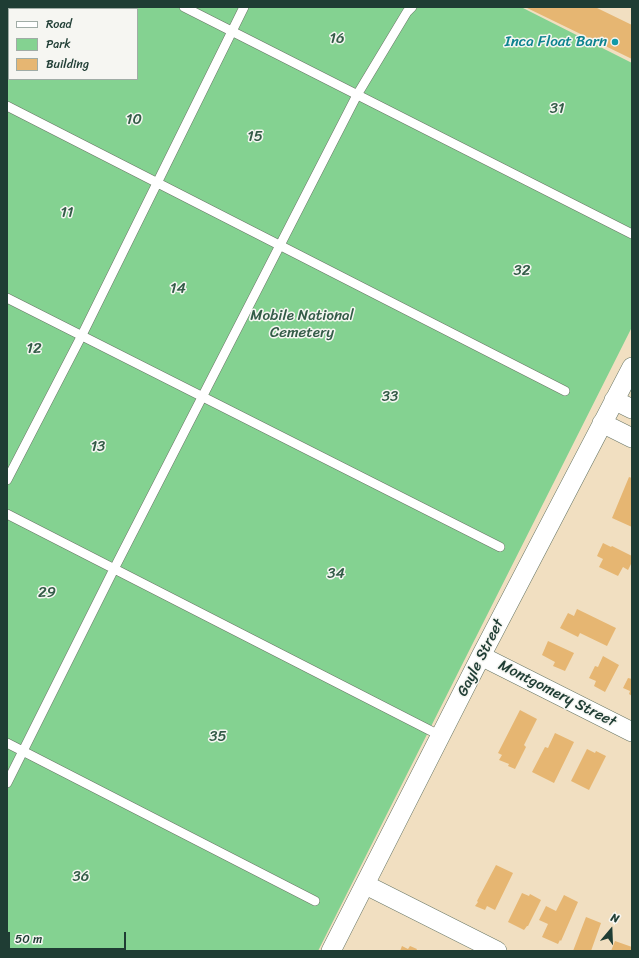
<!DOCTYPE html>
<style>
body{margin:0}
#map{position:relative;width:639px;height:958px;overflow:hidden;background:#f1dfc1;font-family:Sriracha,sans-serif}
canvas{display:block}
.frame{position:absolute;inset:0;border:8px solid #1f3d34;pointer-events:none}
.legend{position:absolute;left:8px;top:8px;width:130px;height:72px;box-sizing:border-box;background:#f6f6f2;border:1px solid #a0aca6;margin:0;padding:5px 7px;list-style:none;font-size:12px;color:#1f3d34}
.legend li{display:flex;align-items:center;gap:8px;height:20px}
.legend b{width:20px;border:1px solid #a0aca6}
.north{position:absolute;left:591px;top:910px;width:40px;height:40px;-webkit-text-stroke:3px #f6f6f2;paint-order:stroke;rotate:19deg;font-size:11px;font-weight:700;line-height:16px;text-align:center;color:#1f3d34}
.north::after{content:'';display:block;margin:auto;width:14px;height:18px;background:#1f3d34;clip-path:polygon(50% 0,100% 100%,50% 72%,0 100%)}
.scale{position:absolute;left:8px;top:932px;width:118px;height:18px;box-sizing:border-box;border:2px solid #1f3d34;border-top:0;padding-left:5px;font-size:12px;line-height:14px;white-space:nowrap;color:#1f3d34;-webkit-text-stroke:3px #f6f6f2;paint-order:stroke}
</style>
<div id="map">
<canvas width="639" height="958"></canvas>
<div class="frame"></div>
<ul class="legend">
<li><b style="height:5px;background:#fff"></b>Road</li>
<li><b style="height:11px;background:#84d291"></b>Park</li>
<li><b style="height:11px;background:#e6b672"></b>Building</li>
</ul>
<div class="north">N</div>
<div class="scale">50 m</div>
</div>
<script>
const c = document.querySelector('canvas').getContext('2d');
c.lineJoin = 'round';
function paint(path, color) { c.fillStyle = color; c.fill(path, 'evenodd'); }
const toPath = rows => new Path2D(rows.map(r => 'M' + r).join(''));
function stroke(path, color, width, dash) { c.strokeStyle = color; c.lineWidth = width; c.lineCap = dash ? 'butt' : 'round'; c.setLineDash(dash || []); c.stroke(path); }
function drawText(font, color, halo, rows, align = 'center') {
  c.font = font + ' Sriracha,sans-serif'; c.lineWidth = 3; c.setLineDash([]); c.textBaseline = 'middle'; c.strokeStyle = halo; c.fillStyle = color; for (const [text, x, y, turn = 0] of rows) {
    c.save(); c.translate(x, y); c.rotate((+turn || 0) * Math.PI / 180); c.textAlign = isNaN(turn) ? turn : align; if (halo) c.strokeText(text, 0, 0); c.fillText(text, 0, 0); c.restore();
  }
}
paint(toPath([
 [7,7,521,7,632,63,632,327,318,951,7,951],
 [9,9,137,9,137,79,9,79]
]), '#84d291');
paint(toPath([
 [525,7,595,7,632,25,632,59],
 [629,477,632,478,632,527,612,518],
 [603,543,611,547,612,546,632,556,632,562,628,570,623,567,618,576,599,567,603,559,597,556],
 [577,609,616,628,607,646,580,633,578,637,560,628,568,613,574,616],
 [548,641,574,653,565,671,553,666,555,662,542,655],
 [603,656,619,665,605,692,594,686,596,681,589,678,595,666,598,667],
 [628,678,632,679,632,696,629,694,630,691,623,688],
 [520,710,537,719,524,745,526,747,515,769,508,766,509,764,499,760,502,755,498,753],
 [555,733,574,742,554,783,532,772,545,747,548,748],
 [587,749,595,753,596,751,606,756,589,790,571,781],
 [496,865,513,873,495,910,487,906,485,910,475,906,478,902,477,901],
 [522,893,529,896,530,894,541,900,528,926,527,926,524,930,508,922],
 [564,895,578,902,561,941,560,940,558,944,542,937,548,924,539,920,546,906,556,911],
 [586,917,601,923,591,951,573,951],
 [615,941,632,947,632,951,611,951],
 [402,946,408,949,410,946,417,949,416,951,400,951]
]), '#e6b672');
const service = toPath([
 [184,7,632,234],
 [7,106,565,391],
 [7,298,500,547],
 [7,480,82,335,244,7],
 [7,514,441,736],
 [7,743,315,901],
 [7,783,114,569,357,95,407,12,412,7]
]);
const minor = toPath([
 [614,400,632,409],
 [602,423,632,438],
 [481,656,632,732],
 [366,885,497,951],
 [331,951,481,656,632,367]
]);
stroke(service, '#687665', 10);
stroke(minor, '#687665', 20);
stroke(service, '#fff', 9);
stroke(minor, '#fff', 19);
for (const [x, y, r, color] of [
 [615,42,4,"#0f9aa8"]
]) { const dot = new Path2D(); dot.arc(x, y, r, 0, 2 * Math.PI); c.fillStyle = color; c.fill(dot); stroke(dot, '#f6f6f2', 1.5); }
drawText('15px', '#335b47', '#f6f6f2', [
 ["16",337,39],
 ["31",557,109],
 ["10",134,120],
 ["15",255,137],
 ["11",67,213],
 ["32",522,271],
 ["14",178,289],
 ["Mobile National",302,316],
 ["Cemetery",302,333],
 ["12",34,349],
 ["33",390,397],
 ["13",98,447],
 ["34",336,574],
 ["29",47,593],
 ["35",218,737],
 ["36",81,877]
]);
drawText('15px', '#0d838f', '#f6f6f2', [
 ["Inca Float Barn",607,42]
], 'right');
drawText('15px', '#1f3d34', '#f6f6f2', [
 ["Gayle Street",481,658,-63],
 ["Montgomery Street",557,694,27]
]);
</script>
